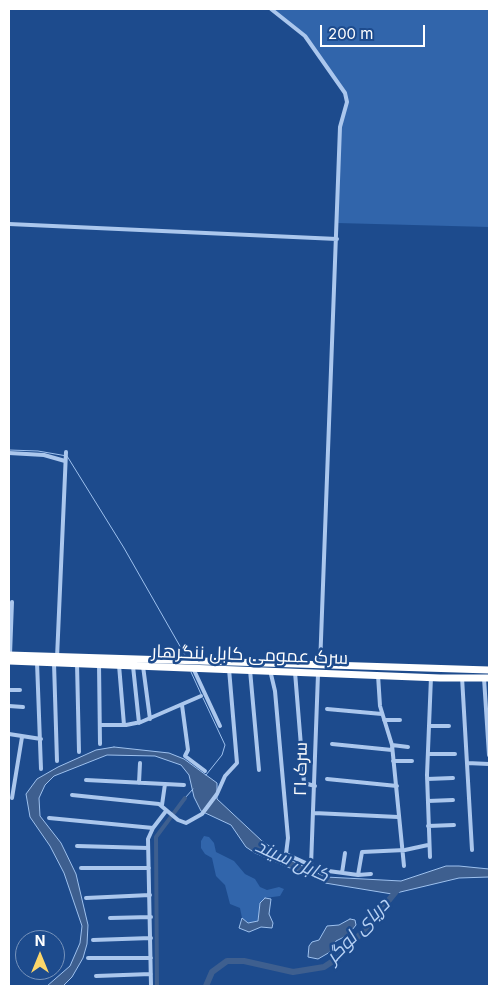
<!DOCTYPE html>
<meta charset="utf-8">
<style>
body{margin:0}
#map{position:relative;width:498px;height:995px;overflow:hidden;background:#1d4b8d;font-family:Inter,sans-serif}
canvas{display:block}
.frame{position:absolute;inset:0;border:10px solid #fff;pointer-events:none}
.north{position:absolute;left:15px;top:930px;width:50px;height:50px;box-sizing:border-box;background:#1d4b8d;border:1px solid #7793bb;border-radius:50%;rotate:0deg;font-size:14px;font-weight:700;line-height:20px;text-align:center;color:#fff}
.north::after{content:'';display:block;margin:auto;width:18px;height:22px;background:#fcd66a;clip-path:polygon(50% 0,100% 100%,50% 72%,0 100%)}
.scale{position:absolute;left:320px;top:25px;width:105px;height:22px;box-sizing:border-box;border:2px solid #fff;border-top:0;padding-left:6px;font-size:15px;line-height:18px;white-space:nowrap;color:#fff;-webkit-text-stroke:4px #1d4b8d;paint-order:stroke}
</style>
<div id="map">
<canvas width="498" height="995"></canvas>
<div class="frame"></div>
<div class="north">N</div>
<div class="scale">200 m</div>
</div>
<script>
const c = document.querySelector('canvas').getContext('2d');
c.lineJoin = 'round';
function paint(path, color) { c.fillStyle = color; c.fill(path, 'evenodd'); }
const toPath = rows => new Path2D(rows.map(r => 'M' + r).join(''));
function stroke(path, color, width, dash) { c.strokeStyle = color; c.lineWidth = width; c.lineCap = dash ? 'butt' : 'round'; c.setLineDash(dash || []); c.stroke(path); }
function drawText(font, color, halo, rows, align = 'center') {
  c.font = font + ' Inter,Cairo,sans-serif'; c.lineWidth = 5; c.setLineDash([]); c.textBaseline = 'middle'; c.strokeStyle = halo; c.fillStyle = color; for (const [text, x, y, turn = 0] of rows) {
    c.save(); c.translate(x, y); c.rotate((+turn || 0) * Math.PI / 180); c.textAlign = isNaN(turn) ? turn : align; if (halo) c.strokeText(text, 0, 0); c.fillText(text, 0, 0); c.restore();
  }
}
paint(toPath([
 [271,9,489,9,489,227,337,223,340,127,345,115,345,93,305,36],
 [204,836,209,837,214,843,216,852,234,861,245,874,255,879,260,887,267,890,279,887,284,889,280,896,265,898,260,903,258,921,248,923,242,918,240,908,230,904,225,885,216,876,212,858,205,854,201,848,201,841]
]), '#3165ab');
const water = toPath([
 [114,747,169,753,184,759,217,783,217,799,262,841,290,860,326,877,401,881,446,866,459,866,489,869,489,877,459,878,392,894,325,883,255,853,246,847,231,825,201,811,194,797,189,775,181,765,155,756,107,755,54,776,45,785,39,798,40,816,61,843,76,874,88,925,87,944,83,958,72,977,63,986,47,986,70,966,80,943,82,926,64,873,50,846,30,817,26,794,37,779,58,767,96,750,114,747],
 [265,898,271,899,269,914,273,923,272,928,261,927,249,932,239,928,242,918,248,923,258,921,260,903,265,898],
 [350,919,355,920,356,925,348,935,336,941,330,952,318,959,308,957,309,946,312,942,319,940,327,926,339,925,350,919]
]);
paint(water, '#3e5f8f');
stroke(water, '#9ec1ee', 1);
stroke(toPath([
 [9,450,38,451,67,456,124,548,185,655],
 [191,672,201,694],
 [203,698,225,745,222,755,206,775],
 [185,798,193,789]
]), '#9ec1ee', 1);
stroke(toPath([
 [157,986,156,837,185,798]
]), '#3e5f8f', 4);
stroke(toPath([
 [206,986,212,972,227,961,244,961,293,972,324,967,339,957,366,928,398,889]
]), '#3e5f8f', 6);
stroke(toPath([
 [271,9,305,36,345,93,347,102,340,127,320,666],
 [9,224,337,239],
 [9,453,44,455,65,461],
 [10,655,12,602],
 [57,658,66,452],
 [37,662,41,769],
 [54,663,57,761],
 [77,663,79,752],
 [99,664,100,744],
 [119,665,124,725],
 [133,666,139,723],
 [143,666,150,719],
 [193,668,220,726],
 [250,670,259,770],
 [270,670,275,691,288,838,286,854,321,870,358,875,371,874],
 [295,672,304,783,315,786],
 [378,675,380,706,392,745,404,866],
 [462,677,472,850],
 [484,678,489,755],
 [9,690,20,690],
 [182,705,188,750,185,756,205,771],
 [9,706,23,707],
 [327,709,382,714],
 [384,720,400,720],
 [100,725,126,725,141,722,201,696],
 [429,726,449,726],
 [9,734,41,739],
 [332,744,392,750],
 [392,745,408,747],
 [428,754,455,754],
 [393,761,412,761],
 [467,763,489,764],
 [327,779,397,786],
 [427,779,453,778],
 [86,780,165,784,162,805],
 [139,783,140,763],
 [165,784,184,785],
 [72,795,159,804,178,820,186,823,202,814,217,794,225,776,237,763,229,669],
 [12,798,22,737],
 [428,801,453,800],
 [314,813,398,817],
 [49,818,153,828],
 [428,826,454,825],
 [77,846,148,848],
 [430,857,427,775,431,677],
 [311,866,318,674],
 [81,868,149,868],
 [342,873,345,853],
 [358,875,362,852,405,850,428,845],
 [86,898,150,895],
 [110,918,151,917],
 [93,940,151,938],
 [88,958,151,958],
 [96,976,151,974],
 [151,986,148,839,153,828,166,811]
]), '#abc7ed', 4);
stroke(toPath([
 [9,655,489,670],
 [9,661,440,678,489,678]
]), '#fff', 7);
drawText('18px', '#fff', '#1d4b8d', [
 ["سرک عمومی کابل ننگرهار",250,655,2],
 ["سرک ۲۱",301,769,-89]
]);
drawText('italic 19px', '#b7d1f4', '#1d4b8d', [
 ["کابل سيند",292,861,24],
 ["دریای لوگر",358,931,-46]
]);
</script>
